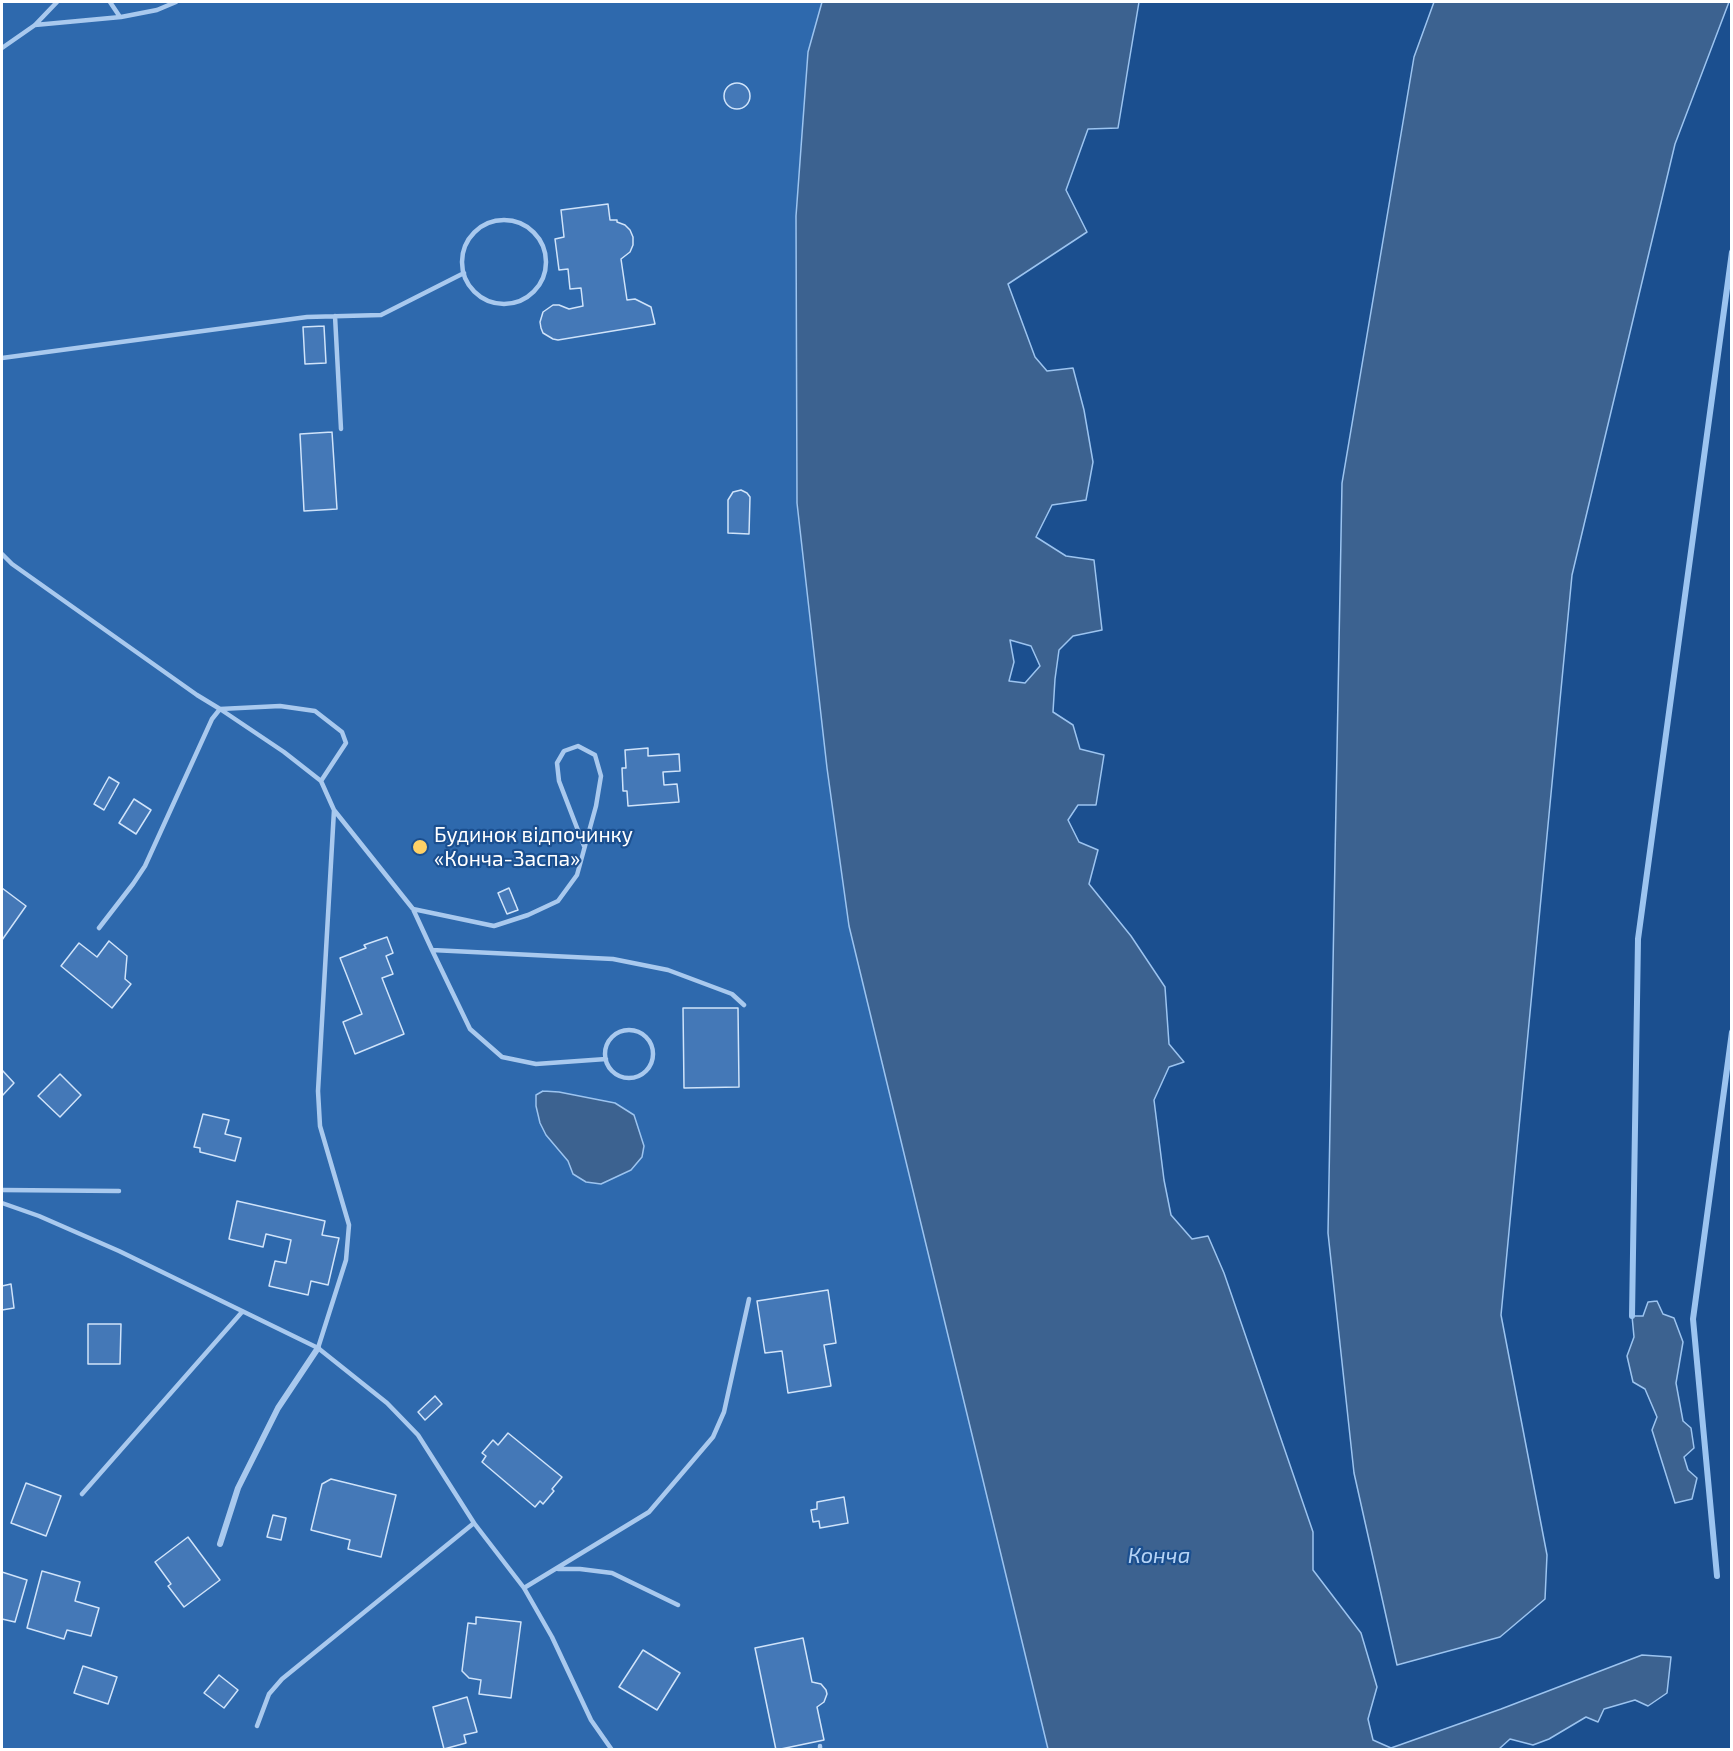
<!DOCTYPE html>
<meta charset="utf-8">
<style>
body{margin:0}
#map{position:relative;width:1733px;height:1751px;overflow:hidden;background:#1b4f8f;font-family:"Exo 2",sans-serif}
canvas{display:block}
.frame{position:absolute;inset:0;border:3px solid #fff;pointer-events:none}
</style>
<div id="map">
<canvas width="1733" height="1751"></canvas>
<div class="frame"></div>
</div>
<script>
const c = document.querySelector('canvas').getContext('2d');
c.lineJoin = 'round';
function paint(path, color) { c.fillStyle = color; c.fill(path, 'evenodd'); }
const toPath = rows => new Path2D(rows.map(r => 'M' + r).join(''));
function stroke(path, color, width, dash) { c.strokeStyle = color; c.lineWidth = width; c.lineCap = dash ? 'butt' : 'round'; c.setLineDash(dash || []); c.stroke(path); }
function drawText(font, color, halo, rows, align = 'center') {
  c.font = font + ' "Exo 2",sans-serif'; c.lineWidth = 4.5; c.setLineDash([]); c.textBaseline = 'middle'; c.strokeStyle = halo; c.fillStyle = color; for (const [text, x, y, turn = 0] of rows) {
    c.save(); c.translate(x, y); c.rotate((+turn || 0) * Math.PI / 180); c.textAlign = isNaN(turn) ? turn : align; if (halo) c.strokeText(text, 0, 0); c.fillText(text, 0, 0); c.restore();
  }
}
paint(toPath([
 [2,2,822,2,808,52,796,216,797,503,827,768,849,926,1048,1749,2,1750]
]), '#2e69ad');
const water = toPath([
 [822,2,1139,2,1118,128,1088,129,1066,190,1087,232,1008,284,1035,357,1047,371,1073,368,1084,410,1093,462,1086,500,1052,505,1036,537,1066,556,1094,560,1102,630,1073,636,1059,650,1055,679,1053,712,1073,725,1080,749,1104,755,1096,805,1078,805,1068,820,1079,842,1098,850,1089,884,1131,936,1165,987,1169,1044,1184,1062,1169,1067,1154,1100,1164,1180,1171,1215,1192,1239,1208,1236,1224,1273,1313,1532,1313,1570,1361,1633,1377,1687,1368,1719,1373,1740,1391,1748,1501,1709,1642,1655,1671,1657,1667,1693,1648,1706,1635,1700,1604,1709,1598,1722,1586,1717,1549,1739,1533,1745,1510,1739,1499,1749,1048,1749,849,926,827,768,797,503,796,216,808,52,822,2],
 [1010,640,1031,646,1040,666,1025,683,1009,681,1014,662,1010,640],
 [1434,2,1729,2,1675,144,1572,575,1501,1315,1547,1555,1545,1599,1500,1637,1397,1665,1354,1473,1328,1233,1342,483,1414,57,1434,2],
 [543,1091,559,1092,615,1103,634,1115,644,1146,642,1157,631,1170,601,1184,586,1182,573,1174,568,1161,546,1135,540,1123,536,1106,536,1095,543,1091],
 [1657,1301,1663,1314,1674,1318,1683,1342,1676,1383,1683,1421,1691,1428,1694,1448,1684,1457,1688,1470,1697,1478,1692,1499,1675,1503,1652,1430,1657,1417,1645,1389,1633,1382,1627,1356,1634,1337,1632,1316,1643,1316,1648,1302,1657,1301]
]);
paint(water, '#3c6290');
stroke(water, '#9cc4f0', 1.5);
stroke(toPath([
 [1632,1316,1638,939,1732,252],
 [1717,1576,1693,1319,1732,1032]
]), '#9cc4f0', 6);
const building = toPath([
 '724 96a13 13 0 1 1 26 0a13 13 0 1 1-26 0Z',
 [608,204,610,220,617,220,617,222,625,225,630,230,633,237,633,245,630,252,621,259,627,300,635,299,651,307,655,324,558,340,553,339,543,333,541,328,540,322,543,312,553,305,559,305,569,309,583,306,581,288,570,289,568,269,559,270,555,239,564,237,561,210,608,204],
 [324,326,326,363,305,364,303,327,324,326],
 [332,432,337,509,304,511,300,434,332,432],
 [741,490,747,493,750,497,749,534,728,533,728,500,733,492,741,490],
 [648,748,648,756,679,754,680,771,663,772,664,785,677,784,679,802,628,806,627,791,623,791,622,768,626,768,625,750,648,748],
 [109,777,119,783,104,810,94,804,109,777],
 [134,799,151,810,136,834,119,823,134,799],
 [2,888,26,906,2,940,2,888],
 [509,888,518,910,507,914,498,893,509,888],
 [387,937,393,953,386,956,393,974,382,978,404,1034,355,1054,343,1022,362,1014,340,958,366,948,364,945,387,937],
 [109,941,127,956,125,979,131,984,112,1008,61,966,79,943,97,957,109,941],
 [683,1008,738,1008,739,1087,684,1088,683,1008],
 [2,1070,14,1083,2,1096,2,1070],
 [60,1074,81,1095,60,1117,38,1096,60,1074],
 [203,1114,229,1120,225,1134,241,1138,235,1161,200,1152,200,1148,194,1147,203,1114],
 [237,1201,325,1221,322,1235,339,1238,328,1285,311,1281,308,1295,269,1286,275,1261,286,1263,291,1240,266,1234,263,1247,229,1239,237,1201],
 [11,1284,14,1308,2,1310,2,1286,11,1284],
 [828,1290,836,1343,824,1345,831,1386,788,1393,782,1351,765,1353,757,1301,828,1290],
 [88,1324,121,1324,120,1364,88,1364,88,1324],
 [435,1396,442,1404,425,1420,418,1412,435,1396],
 [508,1433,562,1477,552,1489,554,1491,543,1504,540,1501,535,1507,482,1462,486,1456,482,1453,493,1440,498,1445,508,1433],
 [331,1479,396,1495,381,1557,348,1549,350,1540,311,1530,322,1484,331,1479],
 [26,1483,61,1496,46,1536,11,1523,26,1483],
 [844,1497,848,1523,820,1528,819,1521,813,1522,811,1510,817,1509,817,1502,844,1497],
 [273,1515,286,1518,281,1540,267,1537,273,1515],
 [188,1537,220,1580,184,1607,168,1586,171,1584,155,1562,188,1537],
 [42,1571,80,1582,75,1601,99,1608,91,1636,67,1630,64,1639,27,1628,42,1571],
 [2,1572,27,1580,15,1622,2,1619,2,1572],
 [476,1617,521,1622,511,1698,479,1694,481,1680,469,1678,462,1671,468,1623,476,1624,476,1617],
 [803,1638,812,1682,821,1684,826,1690,827,1694,824,1702,817,1707,824,1740,776,1750,755,1648,803,1638],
 [643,1650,680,1673,657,1710,619,1687,643,1650],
 [83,1666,117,1677,108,1704,74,1693,83,1666],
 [219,1675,238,1690,224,1708,204,1693,219,1675],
 [467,1697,477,1732,464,1735,466,1743,444,1749,433,1707,467,1697]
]);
paint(building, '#4478b7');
stroke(building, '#cfe3fa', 1.5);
stroke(toPath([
 [110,2,120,17],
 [35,25,121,17,157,10,176,2],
 [2,48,35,25,57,2],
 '462 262a42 42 0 1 1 84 0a42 42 0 1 1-84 0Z',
 [335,316,341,429],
 [2,358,307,317,381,315,464,273],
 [2,554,12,564,197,695,220,709,284,752,321,781,346,743,342,732,315,711,280,706,220,709,212,719,145,866,133,884,99,928],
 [321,781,334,810,413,909,432,950,613,959,668,970,732,994,744,1005],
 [413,909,494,926,528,915,558,901,577,875,596,806,601,776,595,755,578,746,564,751,557,763,559,781,584,846],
 [432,950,470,1029,502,1057,536,1064,606,1059],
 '605 1054a24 24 0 1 1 48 0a24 24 0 1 1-48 0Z',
 [2,1190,119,1191],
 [2,1203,39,1216,119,1251,318,1348,387,1403,418,1435,474,1523,524,1588,552,1637,591,1720,612,1750],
 [318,1348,346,1260,349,1225,320,1126,318,1091,334,810],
 [82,1494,242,1312],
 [558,1569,580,1569,612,1573,678,1605],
 [524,1588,649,1512,713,1437,724,1412,749,1299],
 [257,1726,269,1694,282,1679,474,1523],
 [820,1746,820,1750]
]), '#a9c9ee', 4.5);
stroke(toPath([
 [220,1544,238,1488,278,1408,318,1348]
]), '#a9c9ee', 6);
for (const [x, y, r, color] of [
 [420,847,8,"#ffd166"]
]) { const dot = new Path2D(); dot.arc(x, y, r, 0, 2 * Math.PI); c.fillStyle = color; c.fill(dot); stroke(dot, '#1b4f8f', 2); }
drawText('21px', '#fff', '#1b4f8f', [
 ["Будинок відпочинку",434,835],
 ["«Конча-Заспа»",434,859]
], 'left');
drawText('italic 22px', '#b5d3f5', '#1b4f8f', [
 ["Конча",1159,1556]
]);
</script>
